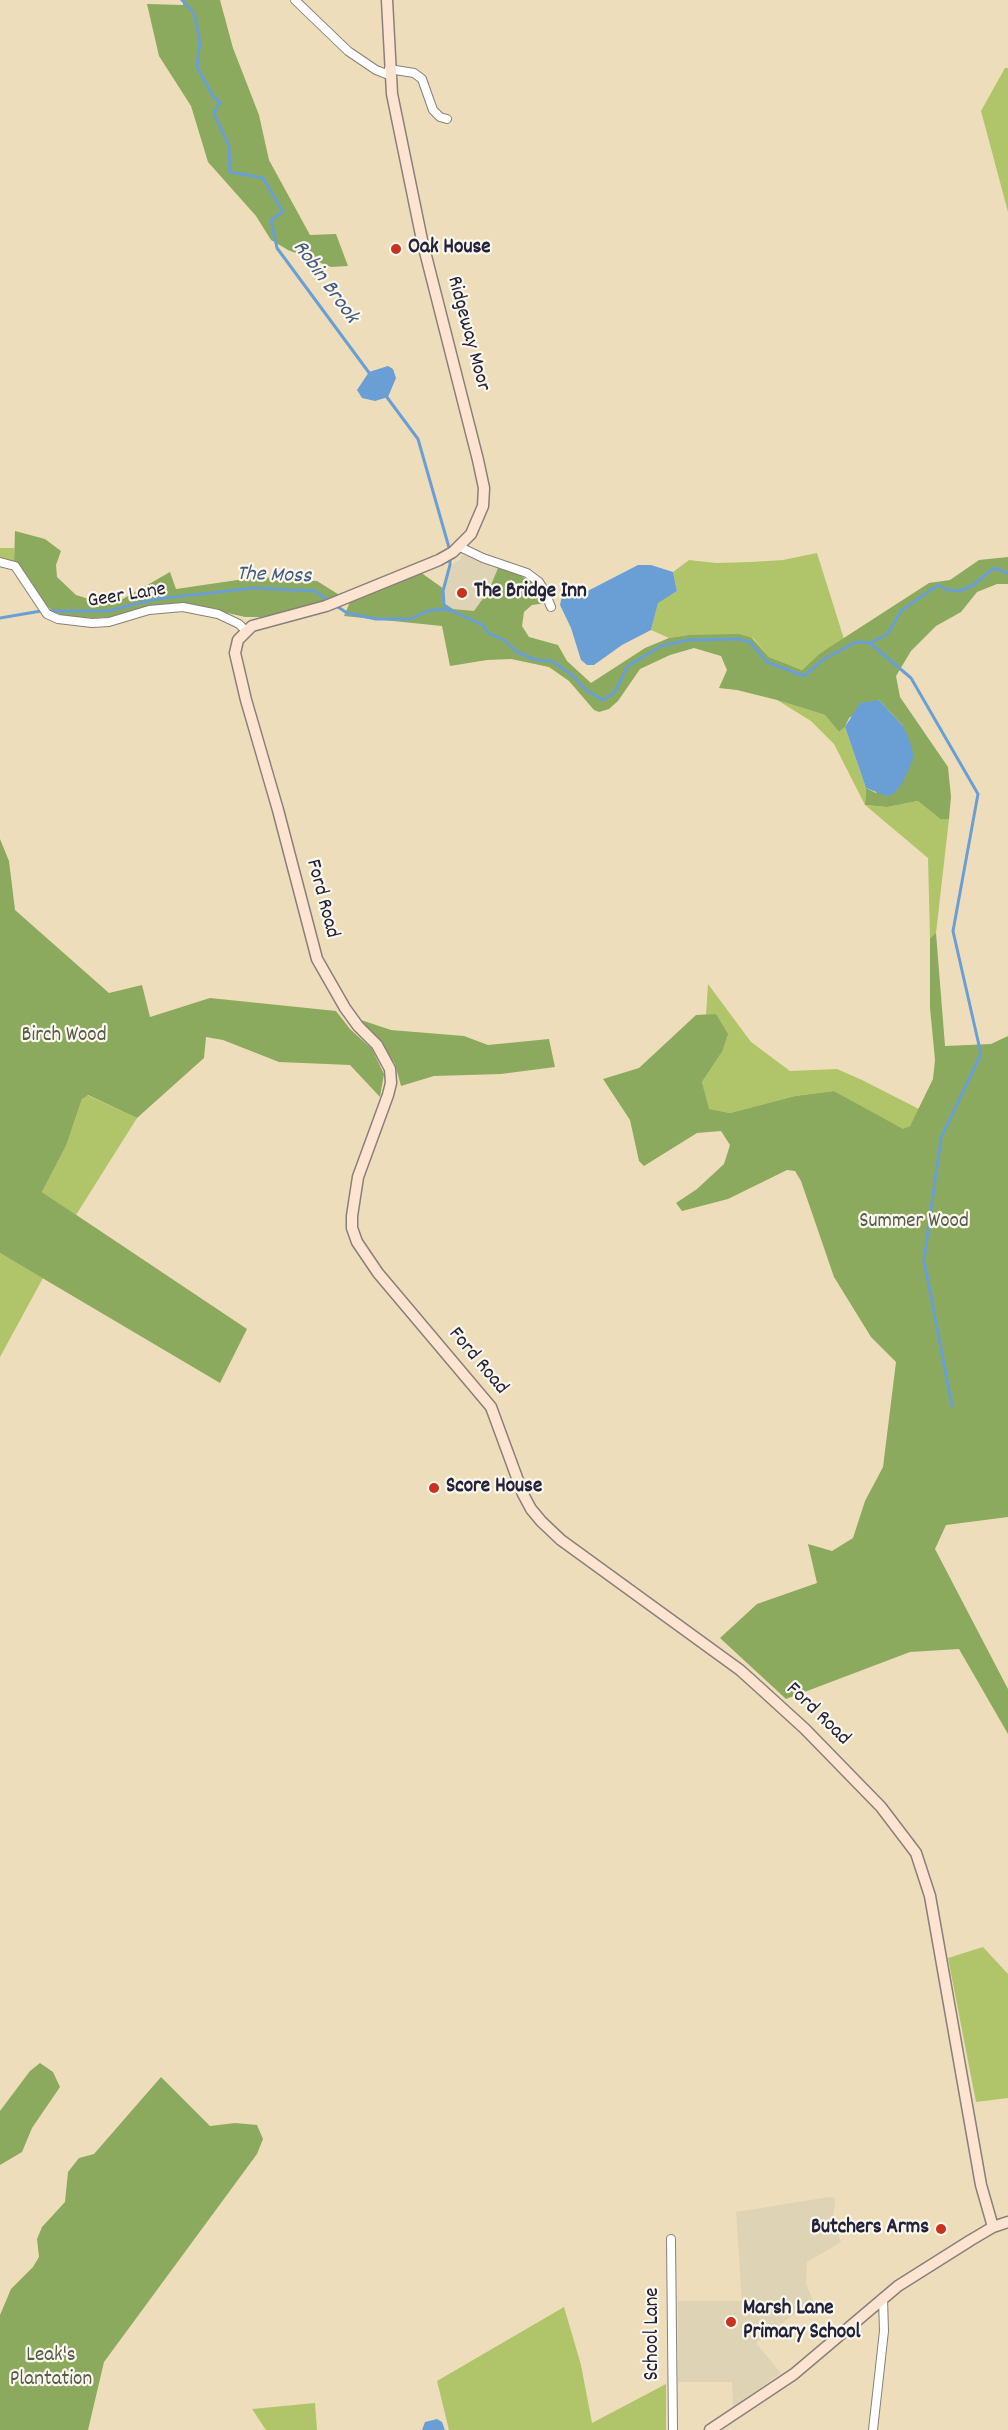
<!DOCTYPE html>
<style>
body{margin:0}
canvas{display:block;background:#eeddba}
</style>
<canvas width="1008" height="2430"></canvas>
<script>
const c = document.querySelector('canvas').getContext('2d');
c.lineJoin = 'round';
function paint(path, color) { c.fillStyle = color; c.fill(path, 'evenodd'); }
const toPath = rows => new Path2D(rows.map(r => 'M' + r).join(''));
function stroke(path, color, width, dash) { c.strokeStyle = color; c.lineWidth = width; c.lineCap = dash ? 'butt' : 'round'; c.setLineDash(dash || []); c.stroke(path); }
function drawText(font, color, halo, rows, align = 'center') {
  c.font = font + ' Dekko,sans-serif'; c.lineWidth = 4.5; c.setLineDash([]); c.textBaseline = 'middle'; c.strokeStyle = halo; c.fillStyle = color; for (const [text, x, y, turn = 0] of rows) {
    c.save(); c.translate(x, y); c.rotate((+turn || 0) * Math.PI / 180); c.textAlign = isNaN(turn) ? turn : align; if (halo) c.strokeText(text, 0, 0); c.fillText(text, 0, 0); c.restore();
  }
}
paint(toPath([
 [461,554,498,568,489,590,474,611,453,609,445,604,444,590,453,564,461,559],
 [829,2197,835,2198,833,2222,841,2242,807,2262,806,2284,813,2300,756,2343,781,2373,733,2407,732,2382,678,2382,678,2301,742,2301,736,2212]
]), '#ded3b5');
paint(toPath([
 [1005,68,1008,68,1008,212,981,111],
 [0,548,14,548,14,562,0,561],
 [817,553,844,639,819,654,802,670,769,657,753,638,688,635,669,638,651,630,658,602,677,591,673,572,689,560,716,563,751,562,783,560],
 [777,700,825,715,839,732,845,727,866,788,865,805,887,807,918,801,940,819,949,819,936,933,930,938,928,858,865,805,834,744,811,721],
 [708,984,751,1042,790,1071,837,1069,862,1080,919,1109,910,1126,903,1130,834,1091,795,1096,730,1113,708,1109,702,1082,722,1052,716,1014,706,1015],
 [87,1095,137,1118,76,1215,42,1192,66,1146,82,1099],
 [0,1253,43,1278,0,1357],
 [983,1947,1008,1974,1008,2098,976,2102,948,1958],
 [564,2307,581,2365,592,2423,666,2384,666,2430,449,2430,437,2381],
 [315,2403,317,2430,266,2430,252,2409]
]), '#b0c569');
paint(toPath([
 [183,0,220,0,233,48,259,115,269,160,310,235,336,234,348,266,331,267,288,250,271,240,256,216,208,162,191,106,159,56,147,4,183,5],
 [15,531,45,539,61,551,56,565,57,577,76,595,105,604,121,600,170,572,176,589,258,577,317,581,341,596,320,604,261,617,245,617,189,604,160,605,114,617,94,618,67,617,54,612,46,605,28,577,14,562],
 [1008,557,1008,584,997,584,977,592,961,612,936,626,911,651,896,676,900,697,948,767,951,797,949,819,940,819,918,801,887,807,865,805,866,788,876,793,903,726,879,700,849,718,845,727,839,732,825,715,777,700,737,690,719,688,727,670,721,656,694,648,670,655,640,669,618,701,609,709,599,712,594,710,569,681,549,667,511,659,487,660,450,666,442,626,344,616,350,602,420,572,444,589,445,604,453,609,474,611,489,590,498,568,514,572,537,585,547,603,532,605,524,612,522,626,529,637,558,645,567,661,591,683,645,648,669,638,688,635,739,634,752,638,769,657,802,670,819,654,929,583,950,580,979,560],
 [0,839,9,861,15,910,109,993,142,985,150,1017,210,998,336,1011,350,1029,372,1049,384,1074,380,1097,350,1065,279,1062,223,1040,206,1037,204,1058,137,1118,88,1095,82,1099,66,1146,42,1192,247,1329,220,1383,0,1253],
 [936,933,945,1046,991,1044,1008,1036,1008,1517,946,1525,935,1549,1008,1689,1008,1734,959,1649,910,1652,786,1699,720,1638,757,1604,817,1583,808,1544,832,1551,853,1538,865,1501,883,1467,896,1362,871,1337,834,1277,801,1181,795,1171,787,1170,728,1199,682,1211,676,1203,697,1189,724,1164,730,1145,721,1131,697,1133,644,1166,639,1161,630,1120,603,1079,639,1068,696,1015,716,1014,728,1034,722,1052,702,1082,709,1109,730,1113,795,1096,834,1091,903,1129,910,1126,933,1079,935,1060,930,1008,930,938],
 [361,1020,391,1030,464,1036,488,1045,549,1039,555,1067,501,1074,434,1076,401,1086,395,1064,381,1042],
 [40,2063,53,2072,60,2087,32,2128,22,2152,0,2165,0,2111,30,2071],
 [161,2077,210,2126,235,2123,257,2125,263,2139,257,2154,104,2362,88,2430,0,2430,0,2315,11,2289,33,2267,39,2257,37,2239,42,2227,65,2202,68,2172,79,2158,94,2154]
]), '#8caa5d');
paint(toPath([
 [388,366,393,369,396,378,388,397,375,401,362,398,357,390,369,372],
 [638,565,651,565,673,572,677,591,658,603,651,630,622,645,594,665,587,665,581,660,571,628,560,605,562,595,574,598],
 [879,700,903,726,910,742,914,757,903,782,894,794,886,796,866,788,845,727,860,703],
 [437,2419,442,2422,445,2430,422,2430,425,2422]
]), '#6a9fd6');
stroke(toPath([
 [182,0,194,13,200,41,197,67,214,98,220,102,214,113,229,146,230,172,263,178,283,212,271,220,277,248,370,374],
 [386,396,418,439,450,551],
 [450,558,450,565,443,591,444,605,451,610],
 [335,605,347,613,376,619,410,619,428,611,442,609,452,611,483,625,488,633,504,640,517,652,536,660,552,661,572,675,586,690,603,700,614,693,628,666,661,646,688,640,738,639,750,642,767,662,804,676,824,659,856,642,870,643,888,634,901,611,938,585,948,590,959,591,972,586,994,568,1008,573],
 [0,618,41,611,107,611,156,599,254,588,315,591,329,601],
 [870,643,911,678,978,794,953,931,981,1054,941,1138,924,1260,952,1406]
]), '#6a9fd6', 3);
const street = toPath([
 [295,0,348,51,376,70,389,75],
 [389,69,414,73,422,79,433,110,440,117,447,119],
 [460,547,483,558,527,573,539,582,544,590,551,607],
 [0,562,15,566,47,614,58,619,92,623,109,622,149,610,183,607,218,614,239,624,246,631],
 [671,2239,673,2430],
 [873,2430,884,2331,883,2298]
]);
const secondary = toPath([
 [387,0,392,94,422,240,478,460,484,488,483,506,471,534,453,552,439,560,326,606,252,626,238,640,235,653,246,700,278,810,317,959,345,1008,358,1026,377,1045,390,1069,391,1083,388,1095,358,1177,352,1216,352,1228,357,1242,378,1273,491,1407,523,1494,531,1509,541,1521,561,1540,740,1670,760,1688,805,1729,881,1807,916,1853,930,1896,981,2185,993,2227],
 [710,2430,794,2374,898,2286,971,2240,993,2227,1008,2222]
]);
stroke(street, '#88807a', 10);
stroke(secondary, '#88807a', 13);
stroke(street, '#fff', 8);
stroke(secondary, '#fde4d1', 10);
for (const [x, y, r, color] of [
 [396,249,6,"#c8321e"],
 [462,593,6,"#c8321e"],
 [434,1488,6,"#c8321e"],
 [941,2229,6,"#c8321e"],
 [731,2322,6,"#c8321e"]
]) { const dot = new Path2D(); dot.arc(x, y, r, 0, 2 * Math.PI); c.fillStyle = color; c.fill(dot); stroke(dot, '#fbf7ec', 2); }
drawText('bold 21px', '#22223b', '#fbf7ec', [
 ["Oak House",408,249],
 ["The Bridge Inn",474,593],
 ["Score House",446,1488],
 ["Butchers Arms",929,2229,"right"],
 ["Marsh Lane",743,2310],
 ["Primary School",743,2334]
], 'left');
drawText('21px', '#22223b', '#fbf7ec', [
 ["Ridgeway Moor",467,334,75],
 ["Geer Lane",127,597,-9],
 ["Ford Road",321,899,75],
 ["Ford Road",477,1362,50],
 ["Ford Road",817,1715,44],
 ["School Lane",654,2334,-90]
]);
drawText('21px', '#545b4b', '#fbf7ec', [
 ["Birch Wood",64,1037],
 ["Summer Wood",914,1223],
 ["Leak's",51,2357],
 ["Plantation",51,2381]
]);
drawText('italic 22px', '#425a81', '#fbf7ec', [
 ["Robin Brook",324,283,54],
 ["The Moss",274,577,2]
]);
</script>
